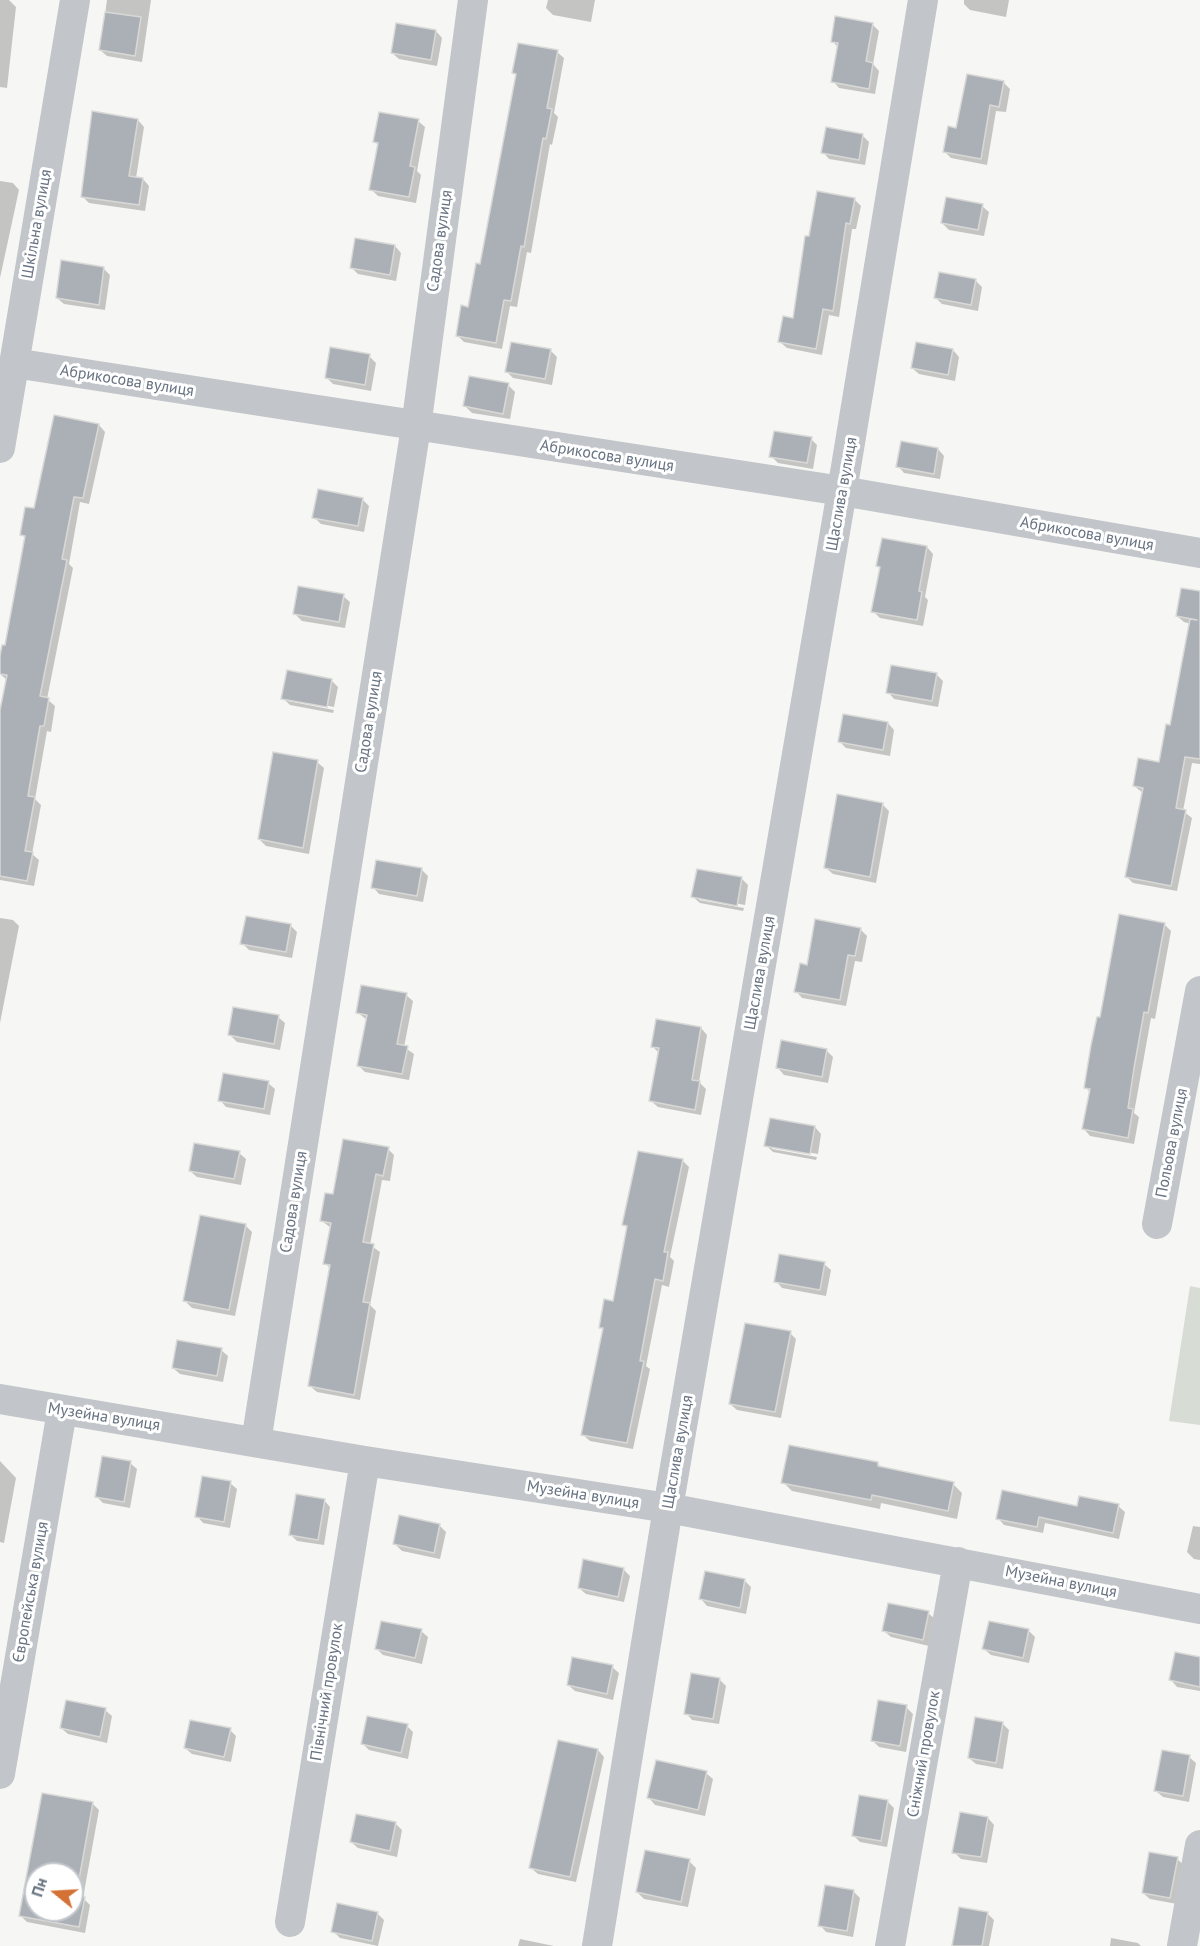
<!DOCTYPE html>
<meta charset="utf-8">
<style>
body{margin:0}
#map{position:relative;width:1200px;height:1946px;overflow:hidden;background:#f6f7f4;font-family:"PT Sans",sans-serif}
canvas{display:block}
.north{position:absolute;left:24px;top:1862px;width:60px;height:60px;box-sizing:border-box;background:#fff;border:2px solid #c3c7cd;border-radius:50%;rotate:288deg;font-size:16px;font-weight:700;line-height:24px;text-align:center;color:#687382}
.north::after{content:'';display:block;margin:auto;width:21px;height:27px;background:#d47236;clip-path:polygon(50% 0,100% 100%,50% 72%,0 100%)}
</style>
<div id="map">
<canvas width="1200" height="1946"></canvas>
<div class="north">Пн</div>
</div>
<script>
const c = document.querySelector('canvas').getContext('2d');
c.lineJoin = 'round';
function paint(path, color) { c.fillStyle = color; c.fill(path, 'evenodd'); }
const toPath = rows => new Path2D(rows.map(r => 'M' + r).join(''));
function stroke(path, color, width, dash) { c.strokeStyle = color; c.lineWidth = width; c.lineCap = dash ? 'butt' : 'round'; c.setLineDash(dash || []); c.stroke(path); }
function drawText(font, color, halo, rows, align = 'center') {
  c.font = font + ' "PT Sans",sans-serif'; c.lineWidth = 6; c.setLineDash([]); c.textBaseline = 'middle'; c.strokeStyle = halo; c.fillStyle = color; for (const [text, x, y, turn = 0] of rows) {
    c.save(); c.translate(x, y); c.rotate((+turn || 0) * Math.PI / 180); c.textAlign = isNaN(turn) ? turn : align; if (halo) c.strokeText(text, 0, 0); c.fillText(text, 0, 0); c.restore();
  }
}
paint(toPath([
 [1190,1286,1200,1288,1200,1425,1169,1421]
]), '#d7ddd5');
paint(toPath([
 [0,0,9,0,16,7,7,88,0,87],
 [107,0,151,0,142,62,107,56,100,50],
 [548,0,595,0,591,22,553,15,546,8],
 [964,0,1009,0,1006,17,970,10,964,4],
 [872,24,879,31,873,64,879,71,875,94,839,88,833,81,839,48,832,41],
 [436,31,442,38,437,66,399,59,392,53],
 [557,52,564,58,554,113,558,117,552,145,550,144,531,253,527,252,517,307,510,306,502,349,464,342,457,335,469,308,481,266,517,76,514,73],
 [1003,82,1010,89,1006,112,996,111,987,165,951,158,945,152,958,130],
 [138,120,144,127,136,178,143,179,149,186,145,211,89,203,82,196],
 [418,121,425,127,417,171,421,175,416,203,378,196,371,189,379,146,375,142],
 [862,135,869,142,865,165,829,159,823,152],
 [0,181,13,183,19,190,0,278],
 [854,199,861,206,856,229,852,229,839,317,829,315,822,355,787,348,780,342,794,320,810,238],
 [982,206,989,212,984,236,949,230,942,223],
 [395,246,401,253,396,281,358,274,351,267],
 [103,268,110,275,105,310,64,304,57,298],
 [975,280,982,287,978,311,942,304,935,297],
 [550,350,557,357,552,385,513,378,507,372],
 [953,350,959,357,955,381,919,374,912,368],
 [369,356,376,363,371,391,333,384,326,377],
 [508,385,515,392,510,419,472,413,465,406],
 [99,425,105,432,89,504,80,502,69,564,73,568,47,699,55,706,51,732,47,731,35,799,41,805,32,854,39,860,34,886,0,880,0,711,7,680,0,674,0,665,6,647,26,539,22,534,35,510],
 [811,439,817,445,813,469,778,463,771,456],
 [938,449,944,456,940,479,904,473,898,466],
 [362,499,369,506,364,532,321,524,314,517],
 [927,547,933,554,925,597,928,600,923,626,880,618,873,611,881,568,878,565],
 [1200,593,1200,764,1192,763,1183,811,1192,818,1177,891,1133,883,1127,877,1143,793,1134,786,1160,764,1172,726,1191,624,1184,622,1177,616],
 [343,596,350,602,345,628,302,621,295,614],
 [936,674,943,681,938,707,894,699,888,692],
 [331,680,338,687,334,707,288,698,288,701,334,710,333,713,290,705,283,698],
 [888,723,894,730,890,756,846,748,839,741],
 [317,762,324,768,309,854,266,846,259,839],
 [882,804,889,811,876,883,833,874,826,868],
 [421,869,428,876,423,902,379,894,373,887],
 [742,879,748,885,745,905,699,897,699,900,744,908,743,911,700,903,693,897],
 [0,918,13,920,19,926,0,1023],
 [1164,924,1171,931,1155,1019,1151,1018,1134,1113,1139,1117,1134,1144,1090,1136,1084,1129,1090,1092,1086,1088,1102,1019],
 [290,925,297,932,292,958,249,950,242,943],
 [860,929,867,936,862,962,855,961,846,1006,802,998,796,991,808,966],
 [406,995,413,1001,404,1047,414,1054,409,1080,365,1072,359,1066,367,1020,357,1012],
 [278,1017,285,1023,280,1050,237,1042,230,1035],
 [701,1028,707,1035,699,1082,706,1089,701,1115,658,1107,651,1101,660,1054,652,1046],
 [826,1050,833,1057,828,1083,784,1075,778,1068],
 [268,1083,275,1089,270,1115,226,1107,220,1100],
 [815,1127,821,1134,818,1154,772,1146,772,1149,817,1157,816,1160,773,1152,766,1145],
 [388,1149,394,1155,390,1181,382,1180,370,1245,380,1252,370,1305,376,1311,360,1400,317,1392,310,1386,331,1269,325,1263,331,1228,322,1221],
 [239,1153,246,1159,241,1185,197,1177,190,1171],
 [682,1160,689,1167,670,1257,674,1261,669,1287,662,1285,646,1366,650,1369,633,1449,590,1441,583,1435,604,1330,601,1327,614,1303,628,1228,623,1224],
 [245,1225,252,1232,235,1316,192,1308,185,1301],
 [824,1264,831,1270,826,1296,782,1288,776,1281],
 [790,1333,796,1339,781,1418,737,1410,730,1404],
 [221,1350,228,1356,223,1382,180,1374,173,1368],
 [0,1461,16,1478,4,1543,0,1542],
 [130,1463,137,1469,130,1508,103,1503,97,1497],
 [878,1464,883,1469,953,1484,962,1493,957,1519,881,1503,880,1509,792,1491,783,1482],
 [230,1483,237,1489,230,1528,203,1523,197,1516],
 [324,1500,330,1507,324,1545,297,1541,290,1534],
 [1118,1506,1125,1512,1119,1539,1045,1523,1043,1533,1004,1525,998,1518,1078,1507],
 [439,1525,446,1532,440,1559,402,1551,395,1544],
 [1193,1526,1200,1527,1200,1560,1194,1559,1187,1552],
 [623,1569,630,1576,624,1602,586,1594,579,1588],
 [745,1581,751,1587,746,1614,707,1606,701,1599],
 [928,1613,935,1619,929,1646,891,1637,884,1631],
 [1028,1630,1035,1637,1029,1663,991,1655,984,1649],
 [421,1631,428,1637,422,1664,383,1655,377,1649],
 [1200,1659,1200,1691,1177,1687,1171,1680],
 [612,1667,619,1673,613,1700,575,1691,568,1685],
 [719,1679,726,1686,719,1724,692,1720,686,1713],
 [906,1707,913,1714,906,1752,879,1747,873,1741],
 [105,1710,112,1716,107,1743,68,1734,61,1728],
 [1003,1724,1009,1730,1003,1769,976,1764,969,1758],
 [407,1726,413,1732,408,1759,369,1750,363,1744],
 [230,1730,236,1736,231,1762,192,1754,185,1748],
 [598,1750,604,1757,576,1882,538,1874,531,1868],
 [1189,1757,1196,1763,1189,1802,1163,1797,1156,1791],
 [706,1773,713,1779,705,1816,655,1805,649,1798],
 [43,1794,93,1804,99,1810,83,1898,90,1905,85,1933,27,1922,21,1916],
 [36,1874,72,1874,72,1910,36,1910],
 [887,1801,894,1808,887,1847,860,1842,854,1836],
 [357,1815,396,1824,402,1830,397,1857,358,1848,351,1842],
 [988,1818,994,1825,987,1863,961,1859,954,1852],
 [1177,1859,1184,1865,1177,1904,1150,1899,1143,1893],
 [689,1861,696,1868,688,1907,644,1899,637,1892],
 [853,1891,860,1898,853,1937,826,1932,820,1925],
 [377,1913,384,1920,378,1946,340,1938,333,1931],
 [987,1913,994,1920,989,1946,954,1946],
 [1111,1938,1138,1943,1141,1946,1110,1946],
 [520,1939,554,1946,518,1946]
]), '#0003');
const building = toPath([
 [105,12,141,17,135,56,99,50,105,12],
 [835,16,873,23,866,61,873,63,869,89,831,82,838,43,831,42,835,16],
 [396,23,436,30,431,60,391,53,396,23],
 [518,43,558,50,547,108,552,109,546,139,543,138,524,247,521,246,511,301,504,300,496,343,456,336,461,305,468,307,476,263,480,264,516,74,512,73,518,43],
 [967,74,1004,81,999,107,990,105,981,159,943,152,948,126,956,128,967,74],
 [92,111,138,119,129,176,143,178,139,205,81,197,92,111],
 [379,112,419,119,410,166,415,167,409,197,369,190,378,143,373,142,379,112],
 [826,127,863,134,859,160,821,153,826,127],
 [817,191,855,198,850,224,846,223,833,311,823,309,816,349,778,342,783,316,793,318,805,236,809,236,817,191],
 [946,197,983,204,978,230,941,223,946,197],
 [355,238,395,245,390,275,350,268,355,238],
 [61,260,104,267,99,305,56,298,61,260],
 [939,272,976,279,971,305,934,298,939,272],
 [511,342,551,349,545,379,505,372,511,342],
 [916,342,953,349,948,375,911,368,916,342],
 [330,347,370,354,365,385,325,378,330,347],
 [469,376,509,383,503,414,463,406,469,376],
 [54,415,99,424,83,498,74,497,62,559,67,560,40,696,49,698,44,726,40,726,28,796,35,797,25,851,33,852,27,881,0,876,0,710,7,675,0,674,0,656,2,645,5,645,25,536,20,535,25,507,34,508,54,415],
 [774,431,812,437,807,463,769,457,774,431],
 [901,441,938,448,934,474,896,467,901,441],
 [318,489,363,498,358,526,312,518,318,489],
 [882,538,927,546,919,591,922,592,917,620,871,612,880,567,876,566,882,538],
 [298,586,344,594,339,622,293,614,298,586],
 [1181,588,1200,591,1200,759,1185,757,1176,808,1186,810,1171,886,1125,877,1143,788,1133,786,1138,758,1159,762,1166,724,1170,725,1190,619,1197,620,1176,616,1181,588],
 [891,665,937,673,932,701,886,693,891,665],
 [287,670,332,679,327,707,281,699,287,670],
 [843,714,888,722,883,750,838,742,843,714],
 [273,752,318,760,303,848,258,839,273,752],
 [837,794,883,803,870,877,824,868,837,794],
 [376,860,422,868,417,896,371,888,376,860],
 [697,869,742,877,737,906,691,897,697,869],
 [1119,914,1165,923,1148,1013,1144,1012,1134,1068,1128,1108,1133,1109,1128,1138,1082,1129,1090,1089,1084,1088,1091,1045,1097,1017,1100,1017,1119,914],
 [246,916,291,924,286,952,240,944,246,916],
 [815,919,861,928,855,956,848,955,840,1000,794,992,800,963,807,965,815,919],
 [361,985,407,993,397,1044,408,1046,402,1074,357,1066,367,1015,356,1013,361,985],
 [233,1007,279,1015,274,1044,228,1035,233,1007],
 [656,1019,701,1027,692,1080,700,1081,695,1110,649,1101,659,1048,651,1047,656,1019],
 [781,1040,827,1049,822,1077,776,1068,781,1040],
 [223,1073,269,1081,264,1109,218,1101,223,1073],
 [770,1118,815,1126,810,1154,764,1146,770,1118],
 [343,1139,389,1147,383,1176,376,1174,363,1242,374,1244,363,1302,370,1303,354,1395,308,1386,330,1265,323,1264,331,1223,320,1221,325,1193,333,1194,343,1139],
 [194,1143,240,1151,234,1179,189,1171,194,1143],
 [638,1151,683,1159,664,1252,668,1252,663,1281,655,1279,640,1361,644,1361,627,1443,581,1435,603,1328,599,1328,604,1299,613,1301,627,1226,622,1225,638,1151],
 [200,1215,246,1224,229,1310,183,1301,200,1215],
 [779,1254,825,1262,820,1290,774,1282,779,1254],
 [745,1323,791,1331,775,1412,729,1404,745,1323],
 [177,1340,222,1348,217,1376,172,1368,177,1340],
 [789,1445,878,1462,878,1466,954,1482,948,1511,872,1495,871,1500,781,1483,789,1445],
 [102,1456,131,1461,124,1502,95,1497,102,1456],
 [202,1476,231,1481,224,1522,195,1517,202,1476],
 [1002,1490,1077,1506,1079,1496,1119,1504,1113,1533,1039,1517,1037,1527,996,1519,1002,1490],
 [296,1494,325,1499,318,1540,289,1535,296,1494],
 [399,1515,440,1524,434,1553,393,1544,399,1515],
 [583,1559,624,1568,618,1597,578,1588,583,1559],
 [705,1571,745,1579,740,1608,699,1599,705,1571],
 [888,1603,929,1611,923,1640,882,1631,888,1603],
 [381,1621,422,1629,415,1658,375,1649,381,1621],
 [989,1621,1029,1629,1023,1658,982,1649,989,1621],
 [1175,1652,1200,1657,1200,1687,1169,1680,1175,1652],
 [572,1657,613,1665,607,1694,567,1685,572,1657],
 [691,1673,720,1678,713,1719,684,1714,691,1673],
 [66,1700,106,1708,100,1737,60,1728,66,1700],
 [878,1700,907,1705,900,1746,871,1741,878,1700],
 [367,1716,408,1724,401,1753,361,1744,367,1716],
 [975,1717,1003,1722,996,1763,968,1758,975,1717],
 [190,1720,231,1728,224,1757,184,1748,190,1720],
 [558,1740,598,1749,570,1877,529,1868,558,1740],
 [1162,1750,1190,1755,1183,1796,1154,1791,1162,1750],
 [656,1760,707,1771,698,1810,647,1798,656,1760],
 [42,1793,93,1802,76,1896,85,1897,79,1927,19,1916,42,1793],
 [36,1874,72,1874,72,1910,36,1910,36,1874],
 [859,1795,888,1800,881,1841,852,1836,859,1795],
 [960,1812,988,1817,981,1857,952,1853,960,1812],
 [356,1814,396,1822,390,1851,350,1842,356,1814],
 [645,1850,690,1859,681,1902,636,1892,645,1850],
 [1149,1852,1178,1857,1170,1898,1142,1893,1149,1852],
 [825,1885,854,1890,847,1931,818,1926,825,1885],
 [337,1903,378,1912,372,1941,331,1932,337,1903],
 [959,1907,988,1912,982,1946,952,1946,959,1907]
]);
paint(building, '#abb0b7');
stroke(building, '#d8d8d6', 1.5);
stroke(toPath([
 [14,363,842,491,1200,553],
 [0,448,75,0],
 [1157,1224,1200,991],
 [0,1399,365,1461,668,1508,1200,1609],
 [256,1442,416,427,473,0],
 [0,1774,62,1411],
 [290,1922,365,1461],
 [597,1946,668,1508,842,491,923,0],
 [890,1946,958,1562],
 [1182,1946,1200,1845]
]), '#c2c5c9', 30);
drawText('16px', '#687382', '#fff', [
 ["Шкільна вулиця",37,224,-80],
 ["Садова вулиця",440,241,-82],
 ["Абрикосова вулиця",127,381,9],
 ["Абрикосова вулиця",607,456,9],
 ["Щаслива вулиця",842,494,-80],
 ["Абрикосова вулиця",1087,534,10],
 ["Садова вулиця",369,722,-81],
 ["Щаслива вулиця",760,973,-80],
 ["Польова вулиця",1172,1143,-79],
 ["Садова вулиця",294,1202,-81],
 ["Музейна вулиця",104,1417,9],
 ["Щаслива вулиця",678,1452,-80],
 ["Музейна вулиця",583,1495,9],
 ["Музейна вулиця",1061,1582,11],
 ["Європейська вулиця",31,1592,-80],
 ["Північний провулок",327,1692,-81],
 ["Сніжний провулок",924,1754,-80]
]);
</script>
